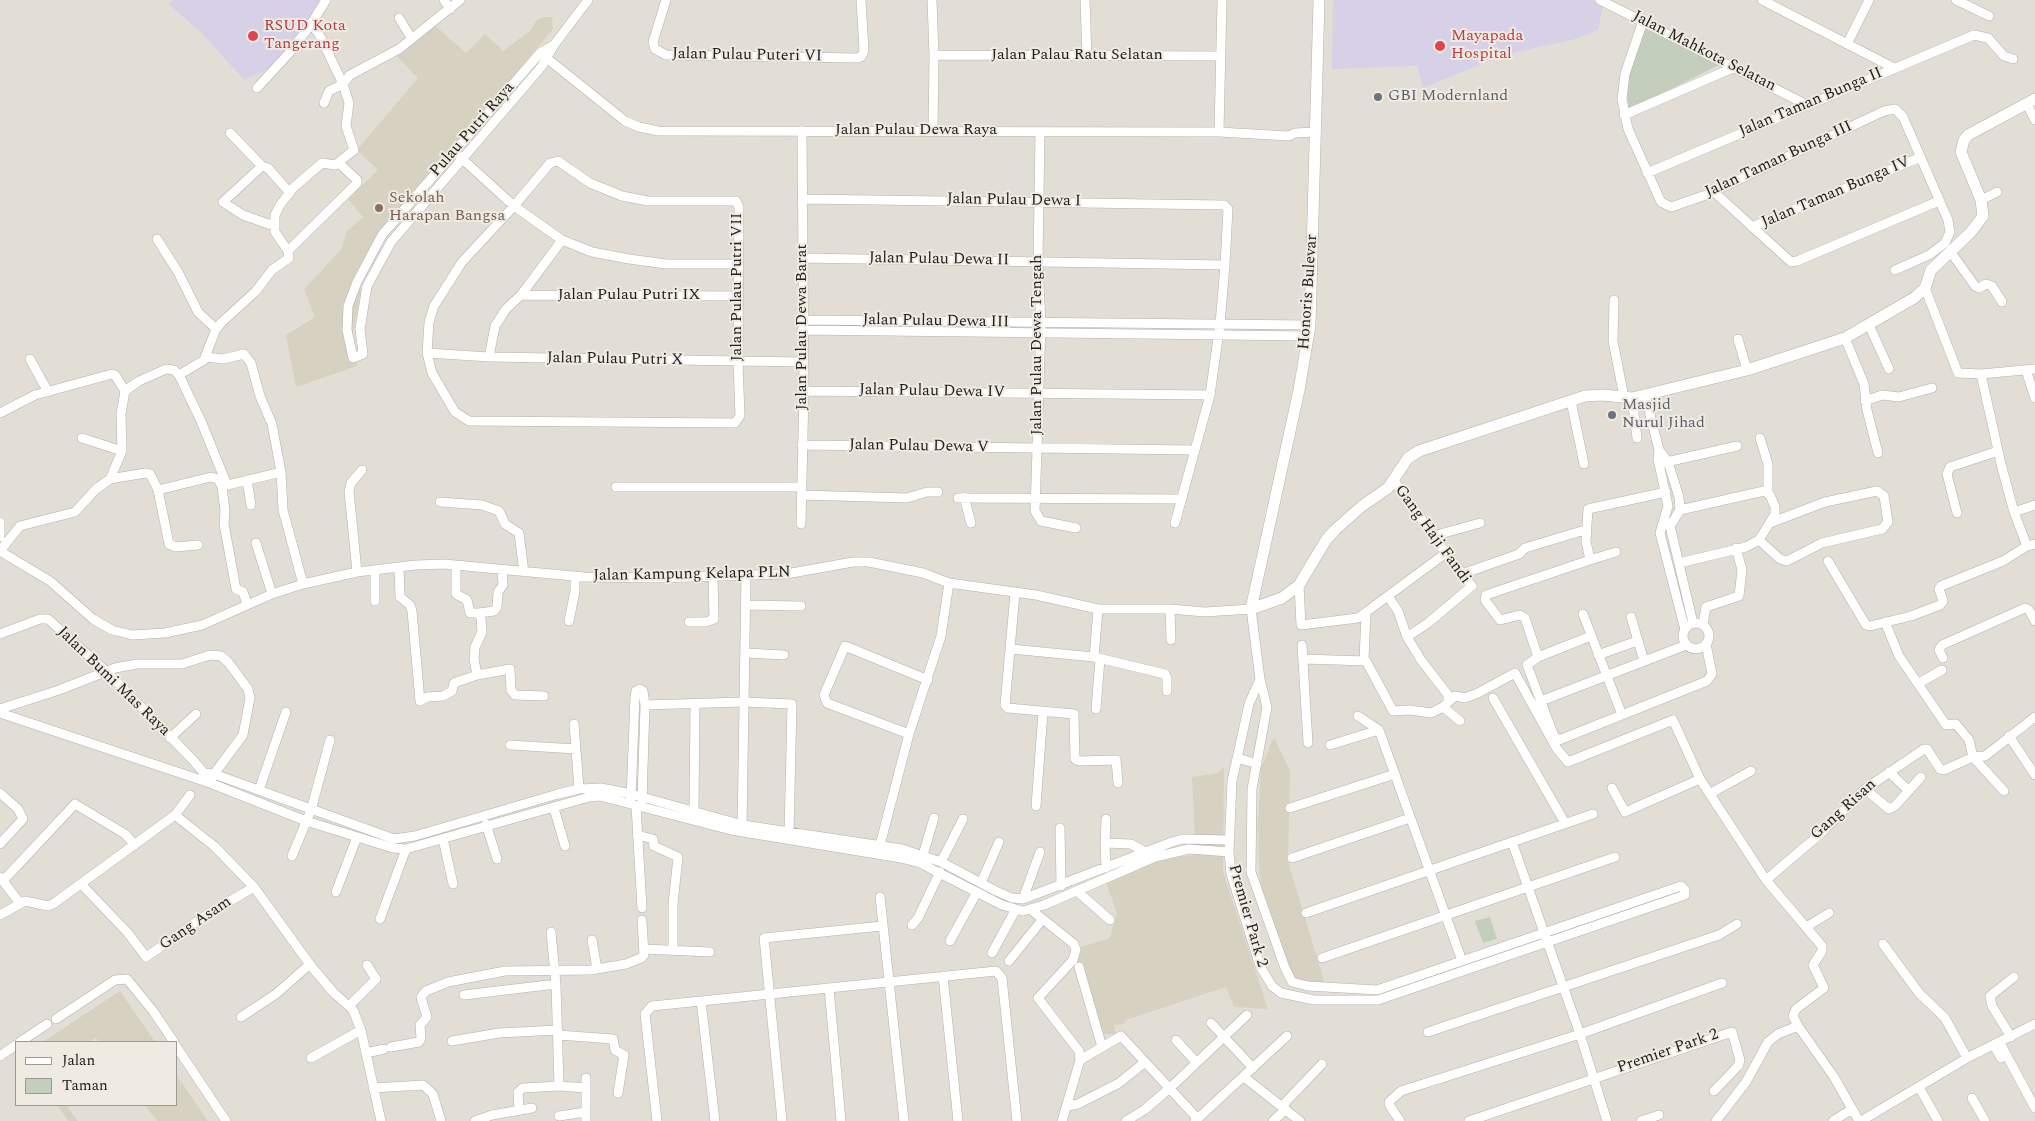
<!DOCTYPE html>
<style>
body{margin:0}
#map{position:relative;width:2035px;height:1121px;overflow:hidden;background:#e2ded5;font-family:Spectral,serif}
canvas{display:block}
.legend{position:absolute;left:15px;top:1041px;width:162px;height:65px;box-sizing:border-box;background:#efebe2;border:1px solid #9d9a94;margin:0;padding:6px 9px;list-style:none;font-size:15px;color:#22211e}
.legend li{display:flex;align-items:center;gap:10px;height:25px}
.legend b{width:25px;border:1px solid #9d9a94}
</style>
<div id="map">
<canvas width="2035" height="1121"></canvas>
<ul class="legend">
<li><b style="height:6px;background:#fff"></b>Jalan</li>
<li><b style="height:14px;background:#c3cebc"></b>Taman</li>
</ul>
</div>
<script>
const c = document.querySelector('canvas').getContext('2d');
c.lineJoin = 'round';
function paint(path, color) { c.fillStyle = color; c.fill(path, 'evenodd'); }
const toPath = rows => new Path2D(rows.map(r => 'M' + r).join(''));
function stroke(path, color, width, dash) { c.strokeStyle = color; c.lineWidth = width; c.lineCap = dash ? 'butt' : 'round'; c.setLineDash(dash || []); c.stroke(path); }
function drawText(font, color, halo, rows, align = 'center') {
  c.font = font + ' Spectral,serif'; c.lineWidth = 4; c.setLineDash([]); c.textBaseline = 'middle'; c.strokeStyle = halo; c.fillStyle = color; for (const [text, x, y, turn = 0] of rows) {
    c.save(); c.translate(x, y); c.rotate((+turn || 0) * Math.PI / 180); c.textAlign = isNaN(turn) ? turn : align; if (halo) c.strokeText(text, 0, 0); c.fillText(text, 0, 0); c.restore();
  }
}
paint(toPath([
 [543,17,552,17,553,29,385,229,354,288,361,290,353,331,357,366,296,387,286,335,315,317,304,289,341,250,347,231,363,217,348,199,378,170,357,150,418,78,397,56,432,23,466,53,485,34,503,51,531,30,536,21],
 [1274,737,1290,771,1288,862,1326,987,1288,977,1266,913,1259,866,1258,822,1261,768],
 [1224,767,1223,872,1268,1009,1234,1007,1226,987,1126,1020,1124,1024,1114,1025,1116,1034,1103,1034,1077,961,1082,947,1110,938,1117,913,1106,882,1134,868,1167,857,1196,855,1192,777,1218,773],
 [120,991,155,1042,99,1042,96,1038,90,1042,43,1042],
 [176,1074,208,1121,157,1121,145,1105,176,1105],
 [57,1105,66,1105,78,1121,68,1121]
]), '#d7d1c1');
paint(toPath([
 [174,0,321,0,297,42,273,67,244,80,200,31,168,4],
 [1333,0,1592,0,1603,5,1598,30,1575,39,1481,60,1479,65,1423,88,1417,66,1332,69]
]), '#d6d1e7');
paint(toPath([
 [1645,29,1721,64,1627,111,1629,69],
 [1490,917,1497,939,1483,943,1475,921]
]), '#c3cebc');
const minor = toPath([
 [444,0,450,9],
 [666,0,653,42,655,49,666,55,856,58,861,57,864,51,861,0],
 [932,0,934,55,933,131],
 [1085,0,1087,56],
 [1600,0,1807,105],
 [1762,0,1894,68],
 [1956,0,1989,16],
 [399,18,412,39],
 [1643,21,1625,74,1622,99,1628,129,1661,202,1671,207,1706,195,1884,111,1895,109,1903,117,1948,220,1950,232,1945,243,1929,255,1895,270],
 [311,24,326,0],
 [1847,44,1869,0],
 [554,45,540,53,534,60,382,235,357,282,348,306,347,330,353,358,363,354,360,329,367,286,391,242,542,66,554,45,588,0],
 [934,55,1220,56],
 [544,56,625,121,639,127,658,131,1219,132,1289,136,1295,133,1316,132],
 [257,88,291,51,311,24,319,34,343,84,329,91,324,103],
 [2027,104,2035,120],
 [1624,115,1735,67],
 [1040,132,1038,262,1041,323,1035,511,1041,521,1076,528],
 [1219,132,1222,0],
 [230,133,262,166,268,168,290,193],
 [459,156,514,206,562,240,592,252,629,259,666,264,738,264],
 [558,161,590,183,622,196,648,201,736,201,739,207,738,362,740,416,735,423,469,421,455,412,432,373,427,353,429,322,434,306,462,262,514,206,550,163,558,161],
 [262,166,223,202,243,215,274,226],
 [1647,173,1974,35,1988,38,2004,56,2013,59],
 [1713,191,1791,262,1797,261,1939,201],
 [803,199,1224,205,1228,209,1225,265,1220,324,1210,395,1175,523],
 [1981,200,1997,192],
 [1752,227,1919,158],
 [157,239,178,272,198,312,216,329],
 [288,251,357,183,357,180,339,163],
 [1950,251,1975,286,1979,288,1986,284,1992,286,2002,302],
 [803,258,1225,265],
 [1925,288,1958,373,1981,374,2035,369],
 [521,295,738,296],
 [1614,300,1613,341,1624,397],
 [802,320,1310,325],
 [1869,325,1889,369],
 [802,330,1309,336],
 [1845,338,1864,384,1867,410,1878,453],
 [1738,339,1747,370],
 [427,353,489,357,804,362],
 [206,357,223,359,244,354,251,363,260,396,272,424,281,472,283,510,303,584],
 [489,357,495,326,506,309,521,295,562,240],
 [30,359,48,392],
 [2026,370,2035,398],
 [1981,374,2001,464,2014,512,2027,546,2035,544],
 [179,375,204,360,216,329,222,322,256,291,272,270,289,258,288,251,275,232,275,215,280,205,294,187,322,163,335,165,354,150,346,126,349,103,343,84,350,75,399,49,460,0],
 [804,391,1210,395],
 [1645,395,1659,450],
 [1632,398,1637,438],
 [1571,401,1584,464],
 [1865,401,1882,395,1899,397,1932,388],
 [0,413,35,395,112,374,115,375,125,391],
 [82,438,122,451],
 [1760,438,1768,464,1768,493],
 [802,445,1194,450],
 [1662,463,1737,446],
 [110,479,145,473,150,474,158,490,169,544,176,547,198,545],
 [247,480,251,505],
 [1394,481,1446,553,1472,586,1428,623,1407,637],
 [616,487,801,487],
 [158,490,211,477,218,479,222,487,225,511,224,524,236,589,243,592,247,604],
 [801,495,907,498,927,492,938,492],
 [964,497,971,523],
 [958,498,1182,499],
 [440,502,482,505,499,511,505,524,519,533,524,572],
 [2014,512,2035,505],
 [1957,513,1947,474,1950,467,1998,451],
 [0,522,0,537],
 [801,524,804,391,802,131],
 [1433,536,1480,523],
 [1759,540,1780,559,1787,561,1822,543,1882,529,1888,522,1884,496,1877,491,1825,502,1770,523],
 [256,543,272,594],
 [0,551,50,581,93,619,112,630,132,635,165,633,202,625,272,594,303,584,357,572,416,565,444,564,584,577,659,578,786,574,853,562,869,562,923,573,949,583,1036,595,1098,609,1170,609,1205,612,1251,609,1260,679],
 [0,551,20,526,75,512,96,489,110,479,122,451,121,414,125,391,139,381,166,369,174,370,179,375,201,421,227,485,281,472],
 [1616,552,1590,560,1586,541,1588,509,1666,492],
 [1828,561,1866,625,1870,626,1911,616,1940,605,1943,601,1939,589,1941,586,2003,561,2027,546],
 [1679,563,1746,547,1759,540,1775,514,1775,507,1770,495,1764,491,1680,510],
 [399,567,400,597,410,605,412,611,420,701,427,697,443,696,452,691,454,683,477,675,474,659,475,647,482,632,481,618,479,613,470,613,467,600,456,594,456,566],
 [375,571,375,601],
 [357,572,349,491,351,483,362,470],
 [1462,574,1519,554,1525,548,1585,530],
 [1299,585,1301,625,1358,618,1446,553],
 [1015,593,1005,705,1008,708,1074,714,1075,759,1079,761,1116,760,1118,783],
 [1388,596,1398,611,1407,637,1421,660,1448,695,1448,702],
 [746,605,801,606],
 [1170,609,1171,640],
 [479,613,494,611,497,607,498,592,503,585,502,570],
 [1583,614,1622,715],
 [1631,617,1644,661],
 [569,621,575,591,575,576],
 [689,622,706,622,714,619,713,576],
 [1885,622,1899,656,1946,725,1956,724,1969,740,1973,757,2004,791],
 '1683 636a13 13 0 1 1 26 0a13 13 0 1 1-26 0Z',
 [1703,625,1706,607,1739,596,1742,570,1736,548],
 [1685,630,1660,533,1668,506,1658,459,1659,450,1668,462,1679,497,1680,510,1670,526,1693,623],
 [0,634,40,619,48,619,107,672,192,759,204,773,210,783,306,821,393,848,406,849,589,797,600,796,731,830,901,858,920,863,1002,905,1023,911,1044,905,1155,857,1189,849,1229,852],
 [1591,636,1538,657,1527,665,1554,736,1559,740,1707,681,1712,674,1706,644],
 [1302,645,1308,743],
 [1011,649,1094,657,1165,674,1167,678,1167,691],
 [745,653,784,655],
 [1598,655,1637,641],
 [1094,657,1098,609],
 [1538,657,1525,618,1520,615,1500,620,1485,600,1486,595,1590,560],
 [1943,658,1939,650,1942,645,2025,608,2029,610,2035,621],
 [1303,659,1366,661,1393,711,1410,710,1431,713,1443,707,1455,696,1465,698,1478,693,1515,673,1557,749,1568,762,1673,720,1700,779,1766,880,1822,946,1822,951,1813,965,1824,988,1796,1009,1793,1016,1798,1026,1834,1077,1859,1121],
 [1364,660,1366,613],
 [477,675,510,669,511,690,515,695,544,696],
 [1260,679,1267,707,1252,789,1251,872,1285,968,1292,982,1308,986,1377,990,1681,886,1685,890,1685,895,1378,1000,1314,1000,1281,993,1272,986,1260,966,1231,874,1229,852,1232,781,1249,704,1260,679],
 [1919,683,1942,670],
 [1493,698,1565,823],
 [1541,701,1686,645],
 [645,705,743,702,792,704,789,833],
 [1443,707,1460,721],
 [0,709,59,690,115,668,137,664,182,664,210,655,221,656,228,662,248,689,250,698,243,735,214,774,210,783,0,713],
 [1096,709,1100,659],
 [1358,716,1379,730,1462,961],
 [574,724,579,789],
 [909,734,827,703,824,695,845,646,928,680],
 [2009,736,2035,775],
 [170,738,196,714],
 [510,745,576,749],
 [1330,745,1379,730],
 [1238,758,1257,764],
 [1889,772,1909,791],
 [204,773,214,774,394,839,415,836,558,794,579,789,601,788,631,794,743,825,902,849,941,862,996,891,1012,898,1023,899,1172,842,1183,839,1229,840],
 [1612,788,1625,812,1700,779],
 [1865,789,1889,809,1895,806,1921,777],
 [259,790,286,712],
 [0,793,18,809,23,819,0,844],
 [1711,793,1751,771],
 [631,799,635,697,636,691,640,689,643,691,645,705,642,801],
 [636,806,642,908],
 [1036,806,1043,712],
 [554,808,565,846],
 [1290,808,1395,774],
 [694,811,695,704],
 [175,815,214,846,254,887,311,966,333,992,353,1010,361,1030,381,1121],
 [1106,819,1105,843,1131,844,1145,852],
 [486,824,497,859],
 [1060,828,1061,886],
 [742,830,746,576],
 [637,835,653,839,654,846,678,857,673,904,673,950],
 [443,839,453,884],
 [1512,842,1580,1034,1607,1121],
 [1105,843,1106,868],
 [879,849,909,734,941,636,949,583],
 [923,855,934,818],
 [292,856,311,810,330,740],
 [1292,858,1410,818],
 [941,862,963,819],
 [0,877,19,902],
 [1766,880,1820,834,1865,789,1924,749,1927,749,1940,769,1944,770,1973,757,1985,756,2035,717],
 [3,881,75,804,125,834,135,845],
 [981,883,999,842],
 [81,884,128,933,146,957,208,914,254,887],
 [1077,891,1110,920],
 [336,892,357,837],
 [880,897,904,1121],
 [1023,899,1040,852],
 [1030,909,1074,944,1076,950,1073,960,1038,998,1079,1051,1080,1060,1062,1121],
 [1306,913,1593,814],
 [0,915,25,901,48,906,53,904,175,815,190,795],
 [380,919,406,849],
 [912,925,918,918,940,872],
 [1808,926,1829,913],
 [551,932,556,984,559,1086],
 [592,940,597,969],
 [950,941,977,892],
 [1883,944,1919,993,1945,1018,1967,1058],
 [644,949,710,952],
 [992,953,1016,909],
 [1322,958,1615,857],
 [1009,961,1042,920],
 [1079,967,1102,1047],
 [943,976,958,1121],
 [829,988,841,1121],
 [464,995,556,984],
 [701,1001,715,1121],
 [349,1006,376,979,367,965],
 [241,1017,276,994,310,964],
 [56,1019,115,980,127,979,153,1011,174,1042],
 [1211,1023,1253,1068],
 [1428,1032,1719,935,1737,924],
 [558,1035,613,1039,615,1050,624,1055,618,1093],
 [2011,1037,1992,1006,1990,996,2014,977],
 [1176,1040,1196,1062],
 [452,1041,499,1033,558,1030],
 [20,1042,47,1024],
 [2000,1043,2035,1108],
 [1994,1045,2001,1058],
 [176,1046,226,1121],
 [391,1047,419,1042,421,1038,420,1025,427,1017,421,997,426,991,448,982,505,971,591,970,626,964,641,958,644,955,642,920],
 [366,1053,384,1049],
 [0,1056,16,1045],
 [311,1058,361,1030],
 [1080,1060,1121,1036,1198,1119],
 [1244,1077,1300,1121],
 [586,1078,586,1121],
 [1919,1087,1938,1121],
 [373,1088,423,1085,433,1094,441,1121],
 [1972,1098,1985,1121],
 [1067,1106,1078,1104,1119,1083,1145,1062],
 [1282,1106,1322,1064],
 [519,1110,518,1092,523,1088,559,1086,586,1088],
 [559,1116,586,1112],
 [475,1121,492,1115,532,1108],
 [657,1121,645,1014,652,1006,996,971,1002,978,1017,1121],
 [782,1121,764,938,882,926],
 [1126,1121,1144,1110,1170,1088,1247,1015],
 [1195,1121,1287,1036],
 [1273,1121,1286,1109],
 [1400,1121,1390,1106,1389,1102,1401,1091,1580,1034,1722,983],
 [1469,1121,1732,1032,1740,1060,1738,1066,1714,1091],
 [1641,1121,1659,1115],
 [1716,1121,1746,1082,1768,1042,1778,1034,1798,1026],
 [1833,1121,1852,1109],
 [1861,1121,1967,1058,2035,1024]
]);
const tertiary = toPath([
 [1319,0,1310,325,1299,390,1251,609,1282,598,1299,585,1326,540,1335,530,1362,506,1388,488,1408,458,1419,451,1585,396,1603,395,1632,398,1747,370,1845,338,1914,298,1925,288,1931,270,1971,232,1983,216,1981,200,1961,152,1964,140,1968,135,2035,99]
]);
stroke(minor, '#b4b1a8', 10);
stroke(tertiary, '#b4b1a8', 12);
stroke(minor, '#fff', 9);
stroke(tertiary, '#fff', 11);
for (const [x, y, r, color] of [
 [253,36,6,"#e0444e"],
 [1440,46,6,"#e0444e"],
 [1378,97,5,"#6b7280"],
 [379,208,5,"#8d6e63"],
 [1612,415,5,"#6b7280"]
]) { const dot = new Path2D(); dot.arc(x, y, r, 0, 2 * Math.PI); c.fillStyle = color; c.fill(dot); stroke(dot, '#efebe2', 2); }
drawText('16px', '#be3a42', '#efebe2', [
 ["RSUD Kota",264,27],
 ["Tangerang",264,45],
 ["Mayapada",1451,37],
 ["Hospital",1451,55]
], 'left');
drawText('16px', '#22211e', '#efebe2', [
 ["Jalan Mahkota Selatan",1704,52,27],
 ["Jalan Pulau Puteri VI",747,56,1],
 ["Jalan Palau Ratu Selatan",1077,56],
 ["Jalan Taman Bunga II",1811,103,-23],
 ["Pulau Putri Raya",473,130,-49],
 ["Jalan Pulau Dewa Raya",916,131],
 ["Jalan Taman Bunga III",1779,160,-25],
 ["Jalan Taman Bunga IV",1836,193,-23],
 ["Jalan Pulau Dewa I",1014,201,1],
 ["Jalan Pulau Dewa II",939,260,1],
 ["Jalan Pulau Putri VII",738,287,-90],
 ["Honoris Bulevar",1309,292,-86],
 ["Jalan Pulau Putri IX",629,296],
 ["Jalan Pulau Dewa III",936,322,1],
 ["Jalan Pulau Dewa Barat",803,327,-90],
 ["Jalan Pulau Dewa Tengah",1038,345,-90],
 ["Jalan Pulau Putri X",615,360,1],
 ["Jalan Pulau Dewa IV",932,392,1],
 ["Jalan Pulau Dewa V",919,447,1],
 ["Gang Haji Fandi",1432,535,54],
 ["Jalan Kampung Kelapa PLN",692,575,-1],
 ["Jalan Bumi Mas Raya",113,682,44],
 ["Gang Risan",1844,810,-42],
 ["Premier Park 2",1247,916,74],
 ["Gang Asam",196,924,-34],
 ["Premier Park 2",1668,1052,-19]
]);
drawText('16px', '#5b616d', '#efebe2', [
 ["GBI Modernland",1388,97],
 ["Masjid",1622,406],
 ["Nurul Jihad",1622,424]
], 'left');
drawText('16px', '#785e54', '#efebe2', [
 ["Sekolah",389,199],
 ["Harapan Bangsa",389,217]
], 'left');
</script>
